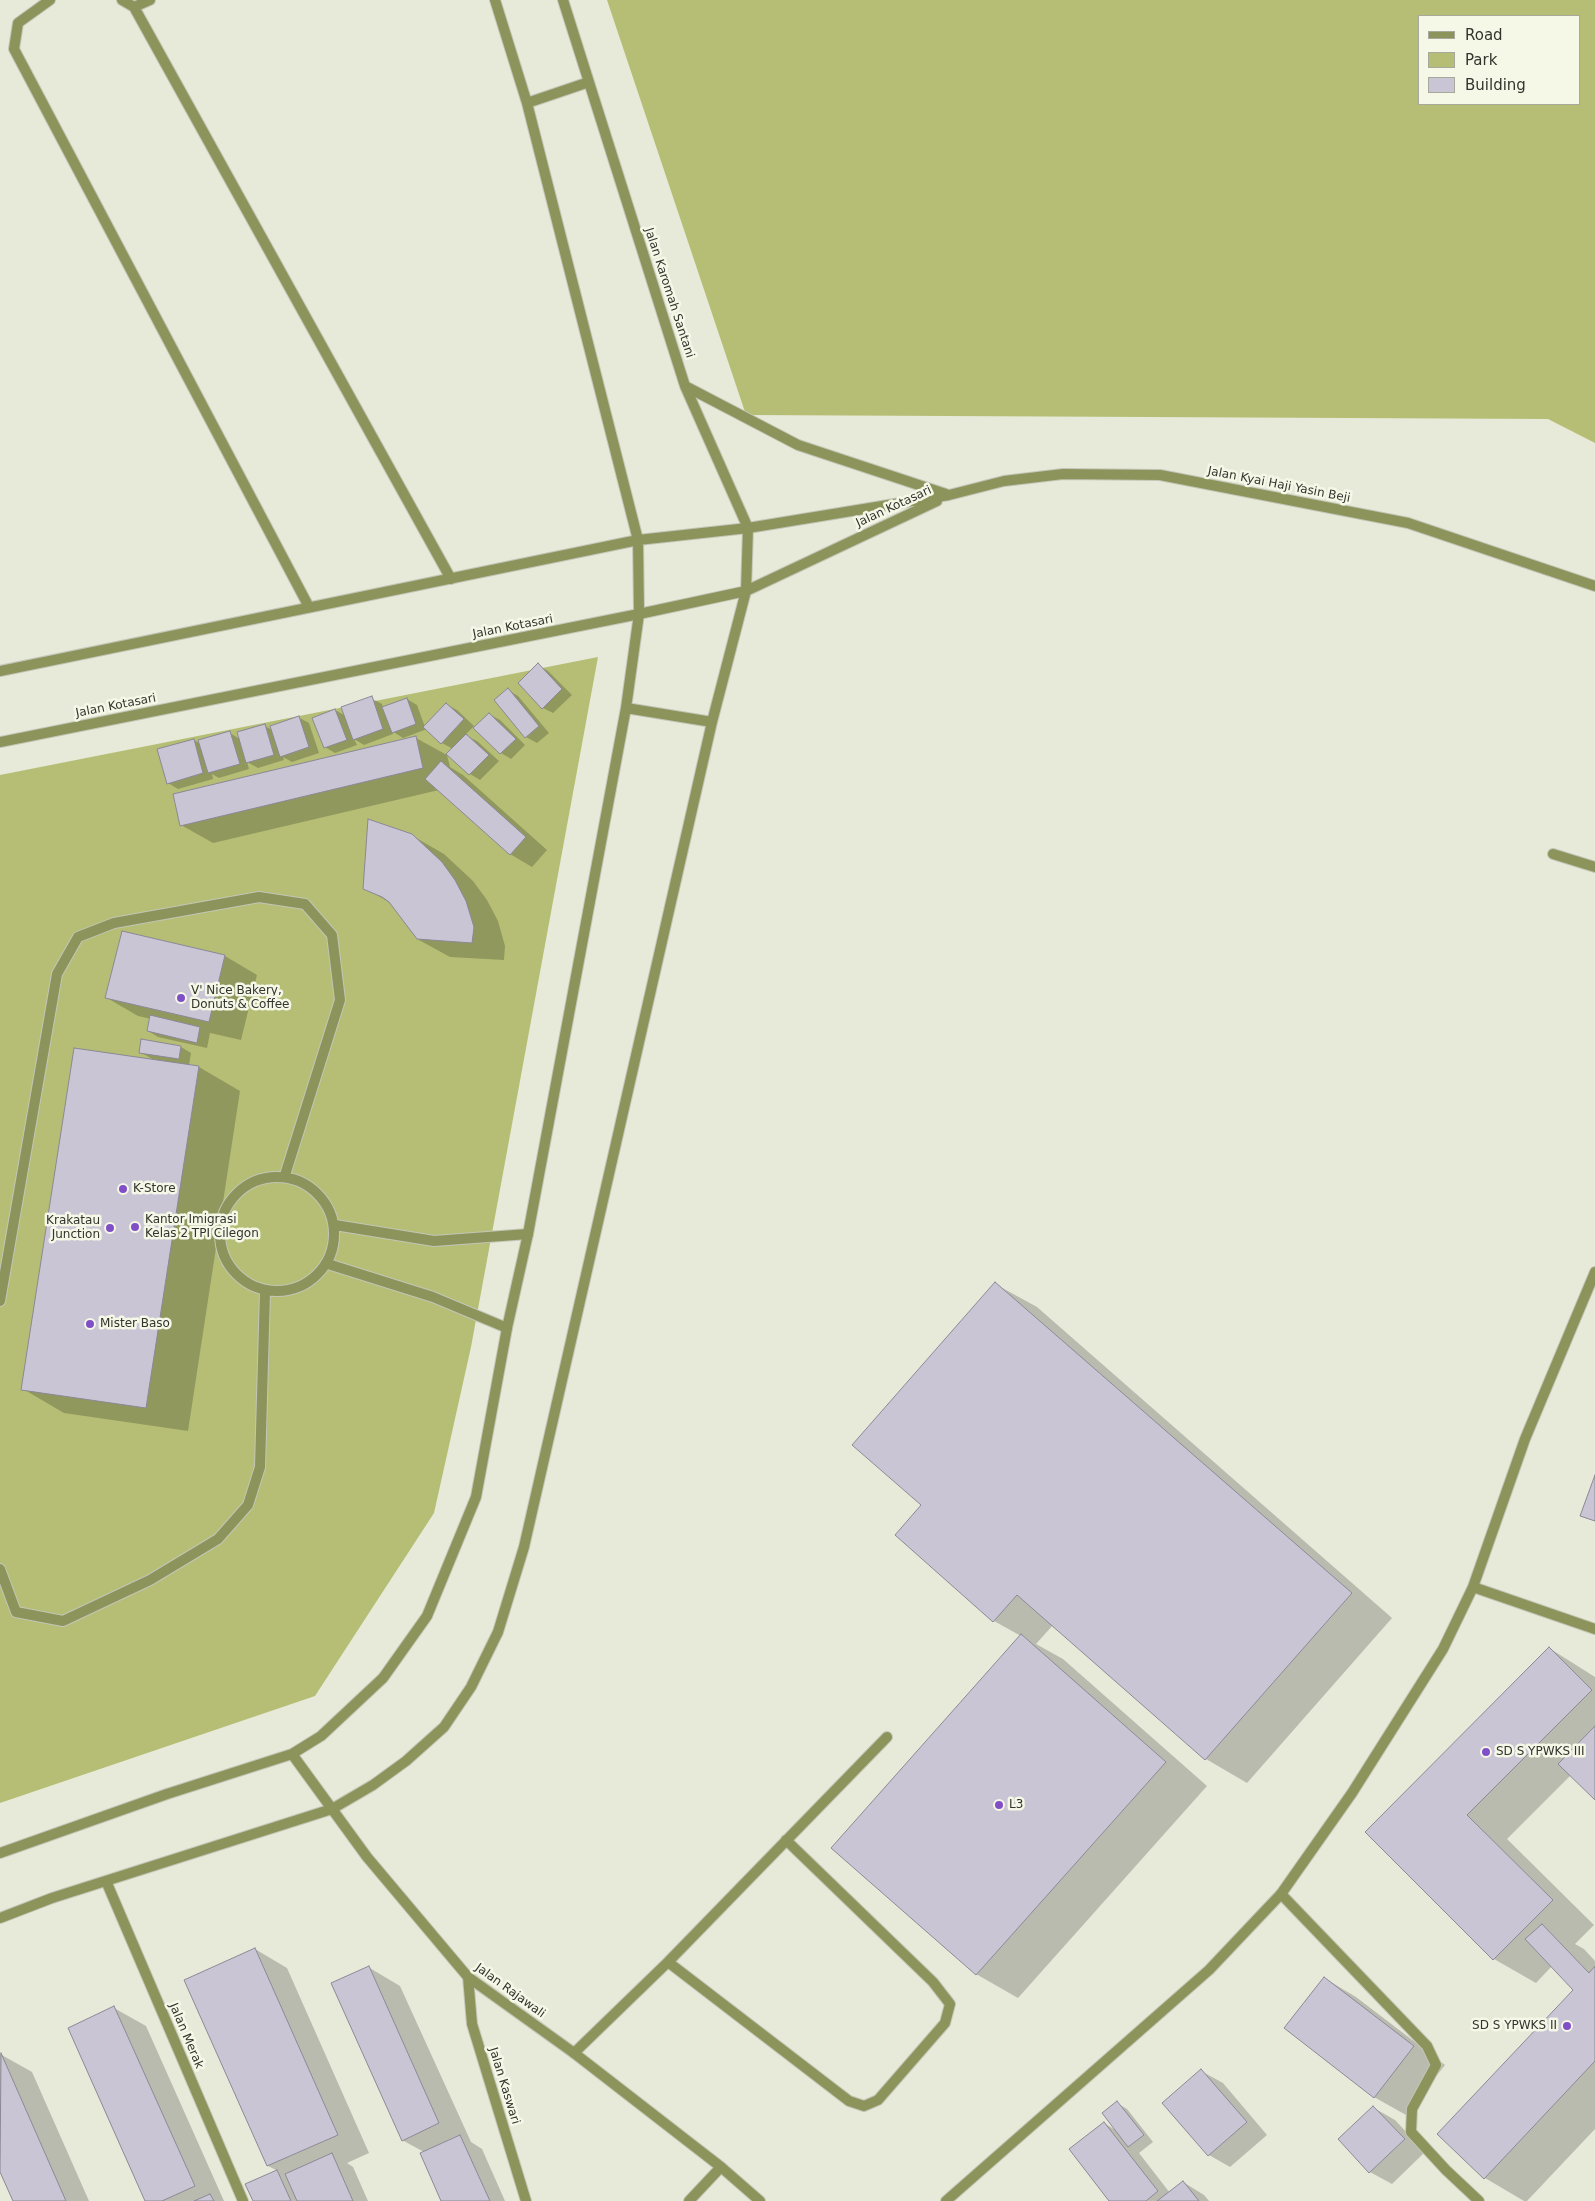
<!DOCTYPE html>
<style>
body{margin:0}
#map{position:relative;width:1595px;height:2201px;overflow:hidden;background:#e7ead9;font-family:"DejaVu Sans",sans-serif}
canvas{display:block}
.legend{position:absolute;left:1418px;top:15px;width:162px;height:90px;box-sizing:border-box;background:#f5f7e7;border:1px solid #a7a99d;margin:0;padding:6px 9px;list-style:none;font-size:15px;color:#33342e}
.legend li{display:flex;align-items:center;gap:10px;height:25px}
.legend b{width:25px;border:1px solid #a7a99d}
</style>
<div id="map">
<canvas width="1595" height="2201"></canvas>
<ul class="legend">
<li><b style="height:6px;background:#8d945b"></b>Road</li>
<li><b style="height:14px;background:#b6be75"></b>Park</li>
<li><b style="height:14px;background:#cac5d5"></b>Building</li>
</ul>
</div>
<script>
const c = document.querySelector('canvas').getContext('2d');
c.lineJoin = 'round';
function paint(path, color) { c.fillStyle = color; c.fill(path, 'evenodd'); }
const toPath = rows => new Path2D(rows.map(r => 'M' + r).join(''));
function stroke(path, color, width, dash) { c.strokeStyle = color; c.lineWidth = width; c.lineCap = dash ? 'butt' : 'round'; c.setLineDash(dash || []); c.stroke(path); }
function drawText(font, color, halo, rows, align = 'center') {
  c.font = font + ' "DejaVu Sans",sans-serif'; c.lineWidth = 5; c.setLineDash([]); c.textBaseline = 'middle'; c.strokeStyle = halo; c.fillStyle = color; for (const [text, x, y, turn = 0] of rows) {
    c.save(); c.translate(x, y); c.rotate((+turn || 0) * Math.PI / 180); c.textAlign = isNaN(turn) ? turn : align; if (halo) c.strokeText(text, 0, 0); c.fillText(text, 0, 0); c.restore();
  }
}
paint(toPath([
 [607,0,1595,0,1595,443,1548,419,746,415],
 [1419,16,1579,16,1579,104,1419,104],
 [598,657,471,1347,434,1513,315,1696,0,1803,0,775]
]), '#b6be75');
paint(toPath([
 [538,665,548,671,572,695,553,713,543,708],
 [508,690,518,696,549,733,537,743,526,737],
 [371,698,382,704,383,708,407,699,417,705,425,727,446,704,457,710,474,726,465,735,477,741,499,761,480,780,470,774,448,754,453,749,442,743,427,729,403,738,392,731,393,734,364,745,354,739,357,745,335,753,325,747,335,710,346,716],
 [489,714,500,720,525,745,511,759,501,753,475,728],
 [298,717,309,723,319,753,292,762,283,757,284,760,258,768,247,762,249,769,219,778,212,774,213,779,178,789,168,783,194,740,201,744,230,733,240,739,265,726,272,730],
 [416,738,447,755,450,767,463,775,547,850,532,867,510,854,439,790,213,843,181,825],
 [411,835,444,854,473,881,487,900,498,921,505,946,504,960,450,957,417,939,392,904,365,888],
 [123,933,225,956,257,975,241,1040,210,1033,207,1048,158,1037,148,1031,151,1019,138,1016,107,998],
 [181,1047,191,1053,189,1065,199,1067,240,1091,188,1431,64,1413,23,1389,154,1060,140,1052],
 [995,1284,1037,1307,1392,1618,1247,1783,1206,1759,1053,1625,1036,1644,1063,1659,1207,1786,1018,1998,976,1974,1021,1636,994,1621,923,1505],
 [1549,1648,1595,1677,1595,1798,1571,1775,1507,1839,1594,1925,1575,1944,1584,1949,1595,1961,1595,2129,1527,2201,1524,2201,1485,2178,1439,2134,1575,1990,1552,1966,1536,1983,1494,1959,1366,1832],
 [255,1949,287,1968,369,2153,347,2163,353,2167,368,2201,254,2201,247,2185,278,2171,268,2166],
 [368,1967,400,1986,471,2142,482,2149,505,2201,442,2201,424,2152,402,2140],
 [1324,1978,1356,1997,1445,2065,1406,2115,1374,2097],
 [114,2008,146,2026,224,2201,146,2201],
 [0,2054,32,2072,89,2201,14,2201,0,2169],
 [1201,2071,1223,2083,1267,2135,1230,2167,1209,2155],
 [1117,2103,1127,2109,1153,2142,1139,2153,1170,2193,1183,2182,1204,2195,1209,2201,1110,2201,1104,2123,1117,2131],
 [1374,2108,1395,2120,1425,2152,1392,2184,1370,2172]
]), '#0003');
const building = toPath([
 [538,663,562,689,542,709,518,683,538,663],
 [508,688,539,726,525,738,494,700,508,688],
 [372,696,383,729,353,740,341,707,372,696],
 [407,698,416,724,392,733,382,707,407,698],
 [446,703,464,719,441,744,423,727,446,703],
 [335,709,347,740,324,748,312,718,335,709],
 [489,713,516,739,500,754,473,728,489,713],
 [299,716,309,747,280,757,270,726,299,716],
 [265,724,274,755,246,763,237,732,265,724],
 [230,731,240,764,208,773,198,740,230,731],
 [466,734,489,755,469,775,446,754,466,734],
 [416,736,423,768,180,826,173,794,416,736],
 [194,739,203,773,167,784,157,749,194,739],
 [441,761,526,837,510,855,425,779,441,761],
 [368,819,412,834,442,862,455,880,466,901,474,927,472,943,417,939,389,902,382,897,363,889,368,819],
 [122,931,225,955,209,1022,105,998,122,931],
 [150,1015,200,1027,197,1043,147,1031,150,1015],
 [141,1039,181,1046,179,1059,139,1053,141,1039],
 [74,1048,199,1066,146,1408,21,1390,74,1048],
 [995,1282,1352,1593,1205,1760,1017,1595,993,1622,895,1535,921,1505,852,1445,995,1282],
 [1595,1475,1595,1521,1580,1516,1595,1475],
 [1021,1634,1166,1762,976,1975,831,1848,1021,1634],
 [1549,1647,1592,1690,1467,1815,1553,1900,1493,1960,1365,1832,1549,1647],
 [1595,1726,1595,1800,1558,1764,1595,1726],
 [1542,1924,1589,1973,1595,1966,1595,2061,1484,2179,1437,2134,1573,1990,1525,1939,1542,1924],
 [255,1948,338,2135,267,2166,184,1980,255,1948],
 [369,1966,439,2123,402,2141,331,1983,369,1966],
 [1324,1977,1414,2046,1374,2098,1284,2028,1324,1977],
 [114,2006,195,2186,162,2201,145,2201,68,2028,114,2006],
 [1,2053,66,2201,13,2201,0,2172,1,2053],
 [1201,2069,1247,2122,1208,2156,1162,2103,1201,2069],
 [1117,2101,1144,2135,1128,2147,1102,2113,1117,2101],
 [1373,2106,1405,2139,1369,2173,1338,2139,1373,2106],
 [1104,2122,1158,2191,1146,2201,1109,2201,1069,2149,1104,2122],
 [460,2135,490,2201,441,2201,420,2153,460,2135],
 [332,2153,353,2201,297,2201,285,2174,332,2153],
 [277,2170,291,2201,253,2201,245,2184,277,2170],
 [1183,2181,1199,2201,1157,2201,1183,2181],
 [210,2194,214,2201,194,2201,210,2194]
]);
paint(building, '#cac5d5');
stroke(building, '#8c8897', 1);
const lane = toPath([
 [50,0,18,23,14,49,309,607],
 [122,0,134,7,451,579],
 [134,7,150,0],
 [1553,854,1595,867],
 '220 1234a57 57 0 1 1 114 0a57 57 0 1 1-114 0Z',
 [335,1225,434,1241,528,1234],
 [328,1264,433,1297,507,1328],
 [0,1301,57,974,78,937,114,923,259,897,305,904,332,935,340,1000,285,1175],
 [0,1569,16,1612,63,1621,150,1580,218,1539,248,1505,260,1467,265,1292],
 [1281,1894,1427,2046,1436,2065,1412,2109,1411,2132,1446,2170,1479,2201],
 [668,1962,849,2101,864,2106,878,2100,945,2023,950,2004,933,1982,786,1840],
 [574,2053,668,1962,887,1737]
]);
const street = toPath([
 [527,103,589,82],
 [685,386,798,445,946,494],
 [0,671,638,540,748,528,949,495,1004,481,1063,474,1160,475,1408,523,1595,586],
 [626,708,712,722],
 [0,742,639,614,746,591,937,501],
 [1473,1587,1595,1629],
 [292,1754,367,1857,468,1977,574,2053,721,2167,760,2201],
 [0,1853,167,1794,292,1754,321,1736,383,1678,427,1616,476,1497,507,1328,528,1234,626,708,639,614,638,540,527,103,495,0],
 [106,1881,243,2201],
 [0,1918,52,1898,332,1809,373,1785,406,1761,444,1727,471,1687,498,1632,524,1547,712,722,746,591,748,528,685,386,563,0],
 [468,1977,472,2024,526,2201],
 [689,2201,721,2167],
 [946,2201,1209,1970,1281,1894,1352,1793,1443,1649,1473,1587,1525,1439,1595,1272]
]);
stroke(lane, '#c3c6b7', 12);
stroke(street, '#c3c6b7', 12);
stroke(lane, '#8d945b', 10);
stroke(street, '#8d945b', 10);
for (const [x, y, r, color] of [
 [181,998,5,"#804fc7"],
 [123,1189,5,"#804fc7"],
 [135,1227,5,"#804fc7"],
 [110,1228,5,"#804fc7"],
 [90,1324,5,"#804fc7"],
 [1486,1752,5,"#804fc7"],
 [999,1805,5,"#804fc7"],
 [1567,2026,5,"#804fc7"]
]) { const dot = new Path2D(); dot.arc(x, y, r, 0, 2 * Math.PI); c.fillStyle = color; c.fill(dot); stroke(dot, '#f5f7e7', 2); }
drawText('12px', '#33342e', '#f5f7e7', [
 ["Jalan Karomah Santani",669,293,72],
 ["Jalan Kyai Haji Yasin Beji",1279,485,11],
 ["Jalan Kotasari",894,507,-25],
 ["Jalan Kotasari",513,627,-11],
 ["Jalan Kotasari",116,706,-11],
 ["Jalan Rajawali",510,1991,36],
 ["Jalan Merak",186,2036,67],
 ["Jalan Kaswari",504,2086,73]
]);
drawText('12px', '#33342e', '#f5f7e7', [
 ["V' Nice Bakery,",191,991],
 ["Donuts & Coffee",191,1005],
 ["K-Store",133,1189],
 ["Kantor Imigrasi",145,1220],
 ["Kelas 2 TPI Cilegon",145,1234],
 ["Krakatau",100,1221,"right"],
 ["Junction",100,1235,"right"],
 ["Mister Baso",100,1324],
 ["SD S YPWKS III",1496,1752],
 ["L3",1009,1805],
 ["SD S YPWKS II",1557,2026,"right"]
], 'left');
</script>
